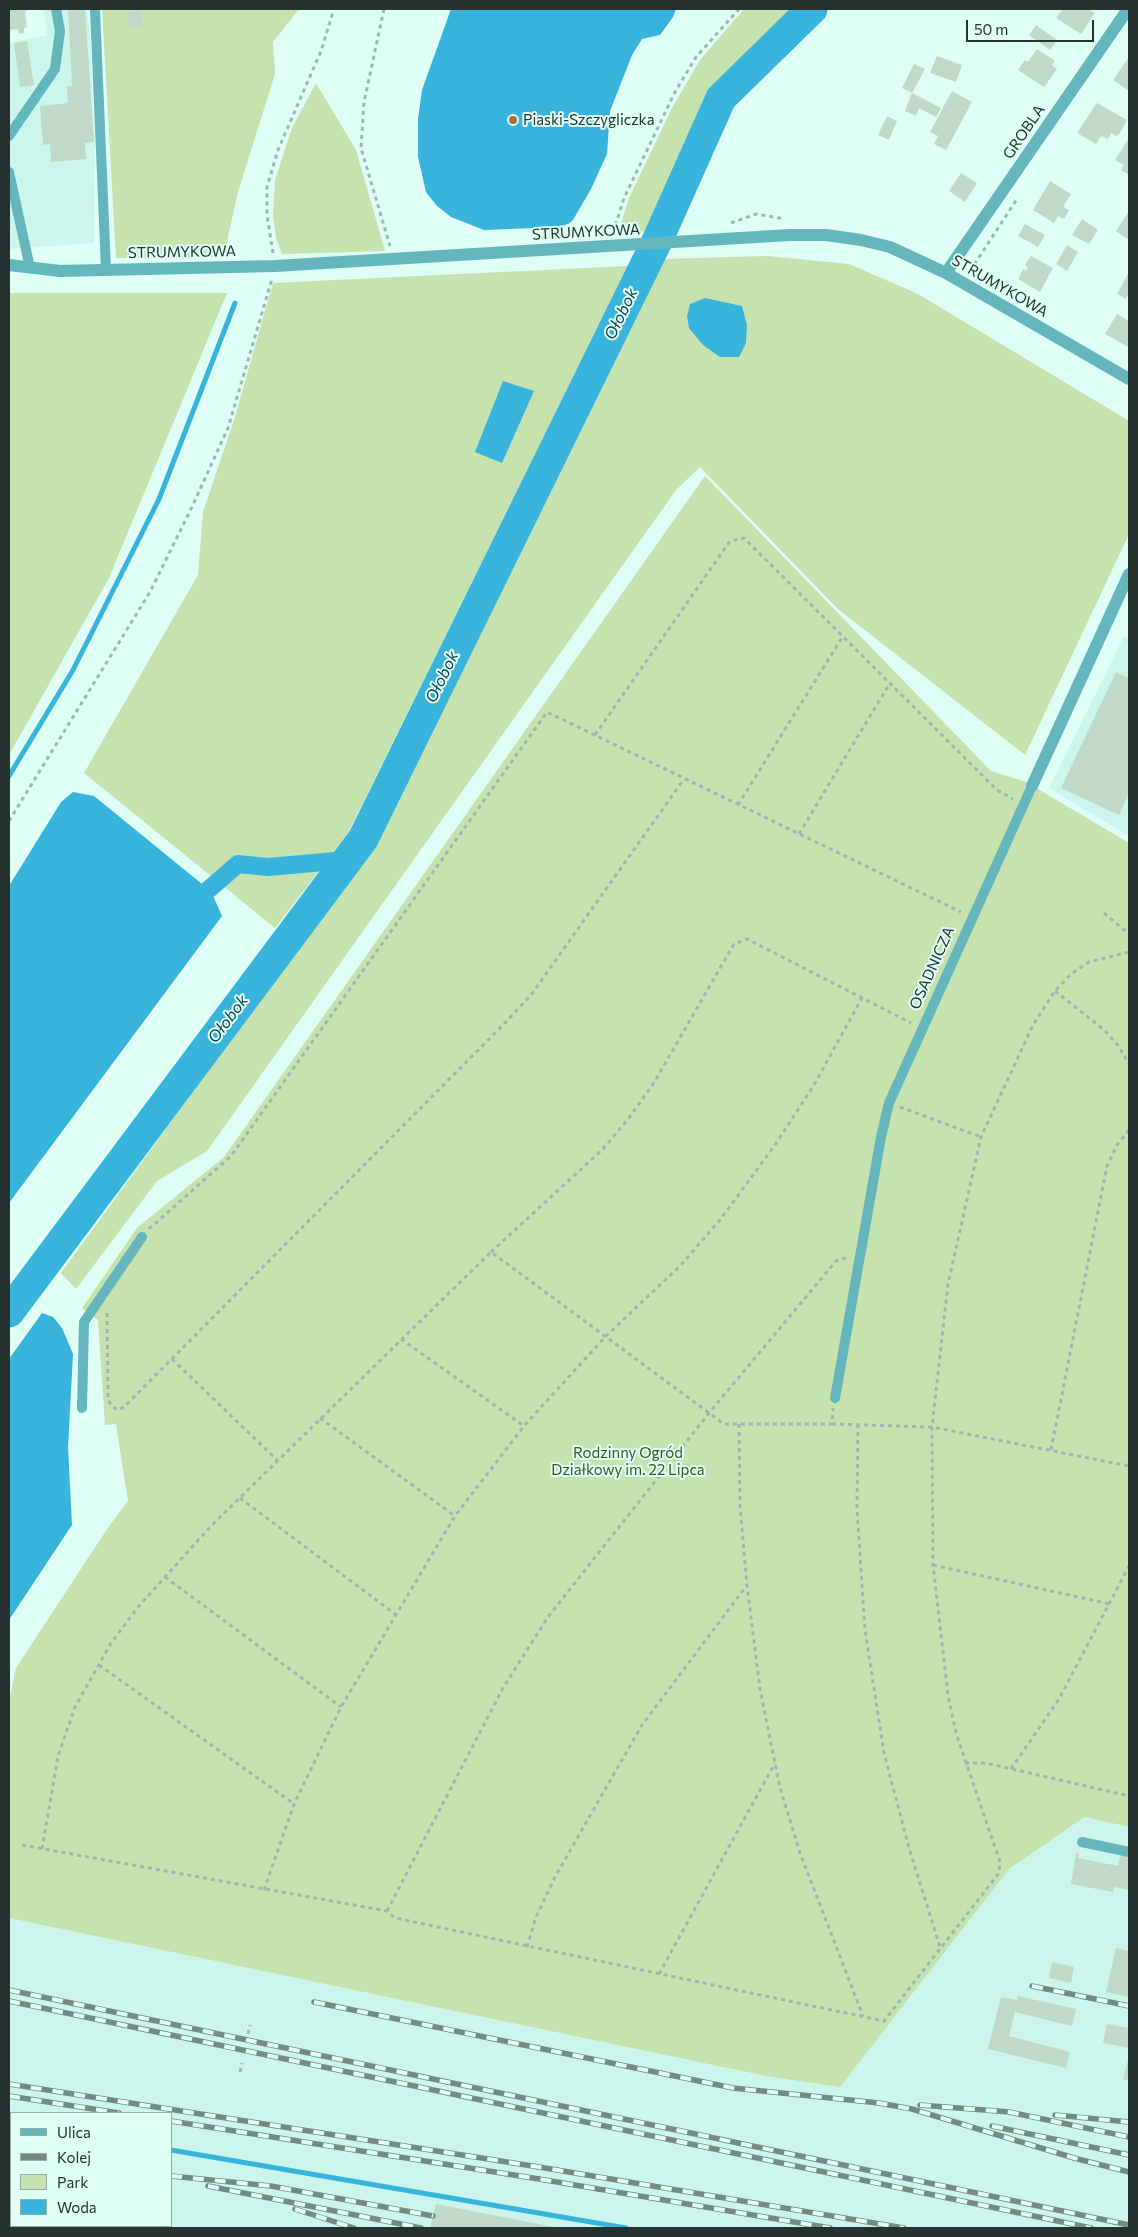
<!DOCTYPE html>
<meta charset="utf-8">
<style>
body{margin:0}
#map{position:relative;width:1138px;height:2237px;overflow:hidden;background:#defef6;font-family:Commissioner,sans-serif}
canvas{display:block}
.frame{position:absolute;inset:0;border:10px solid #25322f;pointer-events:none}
.legend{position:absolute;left:10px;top:2112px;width:162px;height:115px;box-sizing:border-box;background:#defef6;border:1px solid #94aca6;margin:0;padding:6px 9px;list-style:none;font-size:15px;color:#25322f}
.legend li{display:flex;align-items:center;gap:10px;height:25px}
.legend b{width:25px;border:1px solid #94aca6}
.scale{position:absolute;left:966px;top:20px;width:128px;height:22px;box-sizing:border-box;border:2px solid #25322f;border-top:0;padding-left:6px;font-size:15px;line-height:18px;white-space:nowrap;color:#25322f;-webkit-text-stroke:4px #defef6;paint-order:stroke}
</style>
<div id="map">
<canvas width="1138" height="2237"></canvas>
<div class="frame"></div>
<ul class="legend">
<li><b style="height:6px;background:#64b6bc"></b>Ulica</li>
<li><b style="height:6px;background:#758a85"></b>Kolej</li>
<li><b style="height:14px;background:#c6e2af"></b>Park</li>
<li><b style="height:14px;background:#38b4dc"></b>Woda</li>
</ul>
<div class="scale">50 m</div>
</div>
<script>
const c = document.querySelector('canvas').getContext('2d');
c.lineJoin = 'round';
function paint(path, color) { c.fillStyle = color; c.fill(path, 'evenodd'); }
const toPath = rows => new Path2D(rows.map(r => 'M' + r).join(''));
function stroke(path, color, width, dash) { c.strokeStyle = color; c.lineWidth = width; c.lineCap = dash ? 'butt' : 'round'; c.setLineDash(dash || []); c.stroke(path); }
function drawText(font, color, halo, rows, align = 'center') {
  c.font = font + ' Commissioner,sans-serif'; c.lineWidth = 4; c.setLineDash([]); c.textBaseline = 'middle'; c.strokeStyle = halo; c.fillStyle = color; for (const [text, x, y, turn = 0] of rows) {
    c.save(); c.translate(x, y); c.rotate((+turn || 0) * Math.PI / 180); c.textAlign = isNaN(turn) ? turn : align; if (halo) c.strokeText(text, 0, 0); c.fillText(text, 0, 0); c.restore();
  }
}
paint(toPath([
 [43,9,87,9,90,38,95,147,94,243,9,249,9,43,47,35],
 [1124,636,1129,640,1129,836,1049,788],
 [1086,1817,1129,1827,1129,2228,9,2228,9,1918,766,2076,1009,1869],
 [11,2113,171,2113,171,2226,11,2226]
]), '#ccf6eb');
paint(toPath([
 [102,9,299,9,273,42,275,74,238,192,228,237,227,257,116,258],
 [744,9,799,9,714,95,653,230,617,236,629,198,672,108,700,60],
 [316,83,356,150,385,251,282,254,276,238,273,215,275,180,292,128],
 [767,256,849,264,918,294,1129,421,1129,534,1025,755,838,609,700,467,676,490,207,1151,157,1181,76,1289,61,1273,380,835,663,259],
 [628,266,348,833,275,928,84,773,198,575,203,512,234,420,273,283],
 [9,293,227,293,109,578,9,755],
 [705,476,991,771,1026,782,1129,843,1129,1827,1085,1817,1009,1869,840,2087,766,2076,9,1918,9,1702,16,1668,107,1529,128,1501,116,1424,105,1425,98,1320,82,1308,137,1228,224,1157]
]), '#c6e2af');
paint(toPath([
 [451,9,676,9,673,17,660,35,642,39,632,55,610,111,607,154,591,189,573,220,568,224,559,227,484,230,451,217,437,206,426,192,418,157,418,119,422,90],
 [705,298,742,306,747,325,746,343,739,357,720,357,703,345,689,328,687,316,690,304],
 [503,381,534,391,502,463,475,452],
 [73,792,94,796,202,884,214,898,222,916,9,1203,9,886,61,802],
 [42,1313,53,1317,62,1328,73,1354,68,1447,72,1525,9,1620,9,1359]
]), '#38b4dc');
stroke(toPath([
 [9,776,73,670,159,499,235,303],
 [9,2125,11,2126],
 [171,2150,626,2228]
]), '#38b4dc', 5);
stroke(toPath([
 [208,890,238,864,268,867,347,860]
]), '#38b4dc', 18);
stroke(toPath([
 [9,1312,363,839,658,239,721,98,812,9]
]), '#38b4dc', 31);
paint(toPath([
 [9,9,30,9,25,11,27,27,24,28,24,33,19,34,18,29,9,30],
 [68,9,85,9,94,142,85,143,86,159,51,162,50,144,43,145,40,106,68,103,67,86,72,86],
 [1063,9,1088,9,1095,13,1081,34,1056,18],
 [140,11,143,26,129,28,127,13],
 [1036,25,1057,40,1050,50,1029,35],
 [27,41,34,85,20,87,14,43],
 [1037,49,1055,61,1052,65,1057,69,1044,87,1018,70,1025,60,1028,62],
 [937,56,962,65,956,82,930,73],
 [1129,57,1129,91,1113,80],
 [914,64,925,69,912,93,902,88],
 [952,91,972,102,946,150,934,144,938,136,930,132],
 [912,93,941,108,936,117,919,108,916,116,905,111],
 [1097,103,1127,120,1120,133,1116,136,1111,133,1108,139,1101,136,1096,144,1077,133],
 [887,116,897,121,889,140,878,135],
 [1129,138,1128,158,1129,175,1121,170,1124,165,1115,160],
 [961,173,977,183,965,202,949,191],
 [1050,181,1071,194,1063,207,1069,210,1064,219,1058,216,1054,223,1033,210],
 [1129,211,1129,240,1116,231],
 [1082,219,1098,230,1089,244,1072,235],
 [1025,224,1045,235,1038,247,1018,236],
 [1067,245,1078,252,1067,271,1056,264],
 [1031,256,1053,268,1040,292,1018,279,1023,269,1026,271,1028,267,1025,265],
 [1129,272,1129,293,1126,299,1117,294],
 [1117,314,1129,321,1128,347,1105,334],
 [1116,672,1129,678,1129,793,1119,815,1061,788],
 [1121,1852,1129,1854,1129,1890,1114,1887,1113,1892,1071,1884,1076,1853,1079,1853,1078,1858,1118,1866],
 [1116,1948,1129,1951,1129,1997,1106,1992],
 [1052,1962,1074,1967,1071,1983,1049,1978],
 [1018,1996,1076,2009,1072,2026,1015,2012,1009,2036,1070,2052,1066,2068,988,2049,1001,1997,1017,2000],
 [1107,2024,1129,2028,1129,2048,1103,2043],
 [1129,2056,1129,2081,1123,2079],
 [436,2204,554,2227,554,2228,430,2228],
 [28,2226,102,2226,111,2227,28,2228]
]), '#c1d9c8');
stroke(toPath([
 [384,9,364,102,361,148,390,246],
 [731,223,756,214,785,219],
 [613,233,624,198,675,92,696,57,739,9],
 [273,253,267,215,267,187,278,150,321,51,334,9],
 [970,271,1017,199],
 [595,735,730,541,744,538,997,790,1013,799],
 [738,805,843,636],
 [9,821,150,592,192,507,228,428,272,279],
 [799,834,890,683],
 [1104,913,1129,934],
 [1055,991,1103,1029,1118,1045,1129,1064],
 [900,1107,981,1137],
 [149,1229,231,1156,547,712,961,912],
 [491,1252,603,1149,629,1118,655,1081,734,944,747,939,911,1023],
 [107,1313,108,1398,111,1406,118,1410,124,1407,502,1026,531,995,684,779],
 [401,1339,524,1426],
 [172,1359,277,1460],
 [320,1418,455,1516],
 [739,1424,740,1506,747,1585,760,1689,780,1788,800,1853,863,2016],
 [832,1424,932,1427,1129,1466],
 [858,1424,857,1509,865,1630,884,1753,909,1848,941,1950],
 [1051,1450,1107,1166,1117,1145,1129,1130],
 [240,1498,395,1614],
 [933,1565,1110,1604],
 [165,1577,341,1707],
 [99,1665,294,1804],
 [965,1763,986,1763,1129,1796],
 [1011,1769,1059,1699,1129,1566],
 [22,1845,387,1911,395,1918,884,2021,999,1873,1000,1862,956,1733,948,1695,933,1565,932,1427,948,1284,981,1137,1033,1025,1055,991,1071,974,1089,962,1129,952],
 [42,1849,58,1756,75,1707,111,1643,139,1606,210,1527,491,1252,724,1424,832,1424,833,1408],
 [264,1890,294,1804,341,1707,455,1516,524,1426,606,1336,680,1266,720,1220,775,1145,814,1085,862,998],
 [387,1911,503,1688,548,1617,709,1413,836,1261,846,1258],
 [527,1947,536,1917,555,1877,642,1725,747,1585],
 [659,1974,775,1763],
 [248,2034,250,2025],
 [240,2072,242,2063]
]), '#9cb6af', 3, [4, 4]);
stroke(toPath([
 [95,9,106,270],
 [9,136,55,69,60,31,56,9],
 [9,172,30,268],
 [835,1398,881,1137,889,1103,1032,786],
 [82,1408,84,1322,142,1237],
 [1082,1842,1129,1852]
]), '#64b6bc', 10);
stroke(toPath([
 [9,265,60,271,275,266,790,235,826,235,861,240,890,247,946,273,1129,379],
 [946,273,1128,9],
 [1032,786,1129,574]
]), '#64b6bc', 12);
const rail = toPath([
 [1032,1986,1129,2006],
 [9,1990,1129,2225],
 [9,2001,1091,2228],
 [314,2002,733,2088,879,2103,912,2109,1074,2158,1129,2172],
 [9,2084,539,2167,904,2228],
 [9,2096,119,2113],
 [920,2105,1009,2112,1129,2137],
 [1055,2115,1129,2122],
 [171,2121,539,2179,830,2228],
 [992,2126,1129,2155],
 [9,2149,11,2150],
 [171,2176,271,2186,433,2216],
 [208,2186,421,2228],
 [295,2209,354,2228]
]);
stroke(rail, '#758a85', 5.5);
stroke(rail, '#defef6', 4, [11]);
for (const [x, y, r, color] of [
 [513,120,5,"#ab6d32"]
]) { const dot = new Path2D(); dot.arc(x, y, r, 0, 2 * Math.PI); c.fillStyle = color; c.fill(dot); stroke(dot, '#defef6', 2); }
drawText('15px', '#25322f', '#defef6', [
 ["Piaski-Szczygliczka",523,120]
], 'left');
drawText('15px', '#25322f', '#defef6', [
 ["GROBLA",1024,132,-56],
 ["STRUMYKOWA",586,232,-3],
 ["STRUMYKOWA",182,252,-1],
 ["STRUMYKOWA",1000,286,30],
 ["OSADNICZA",932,968,-66]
]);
drawText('15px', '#3a551c', '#defef6', [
 ["Rodzinny Ogród",628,1453],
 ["Działkowy im. 22 Lipca",628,1470]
]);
drawText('italic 16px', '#0a4051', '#defef6', [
 ["Ołobok",621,314,-64],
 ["Ołobok",442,677,-64],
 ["Ołobok",228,1019,-53]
]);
</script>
